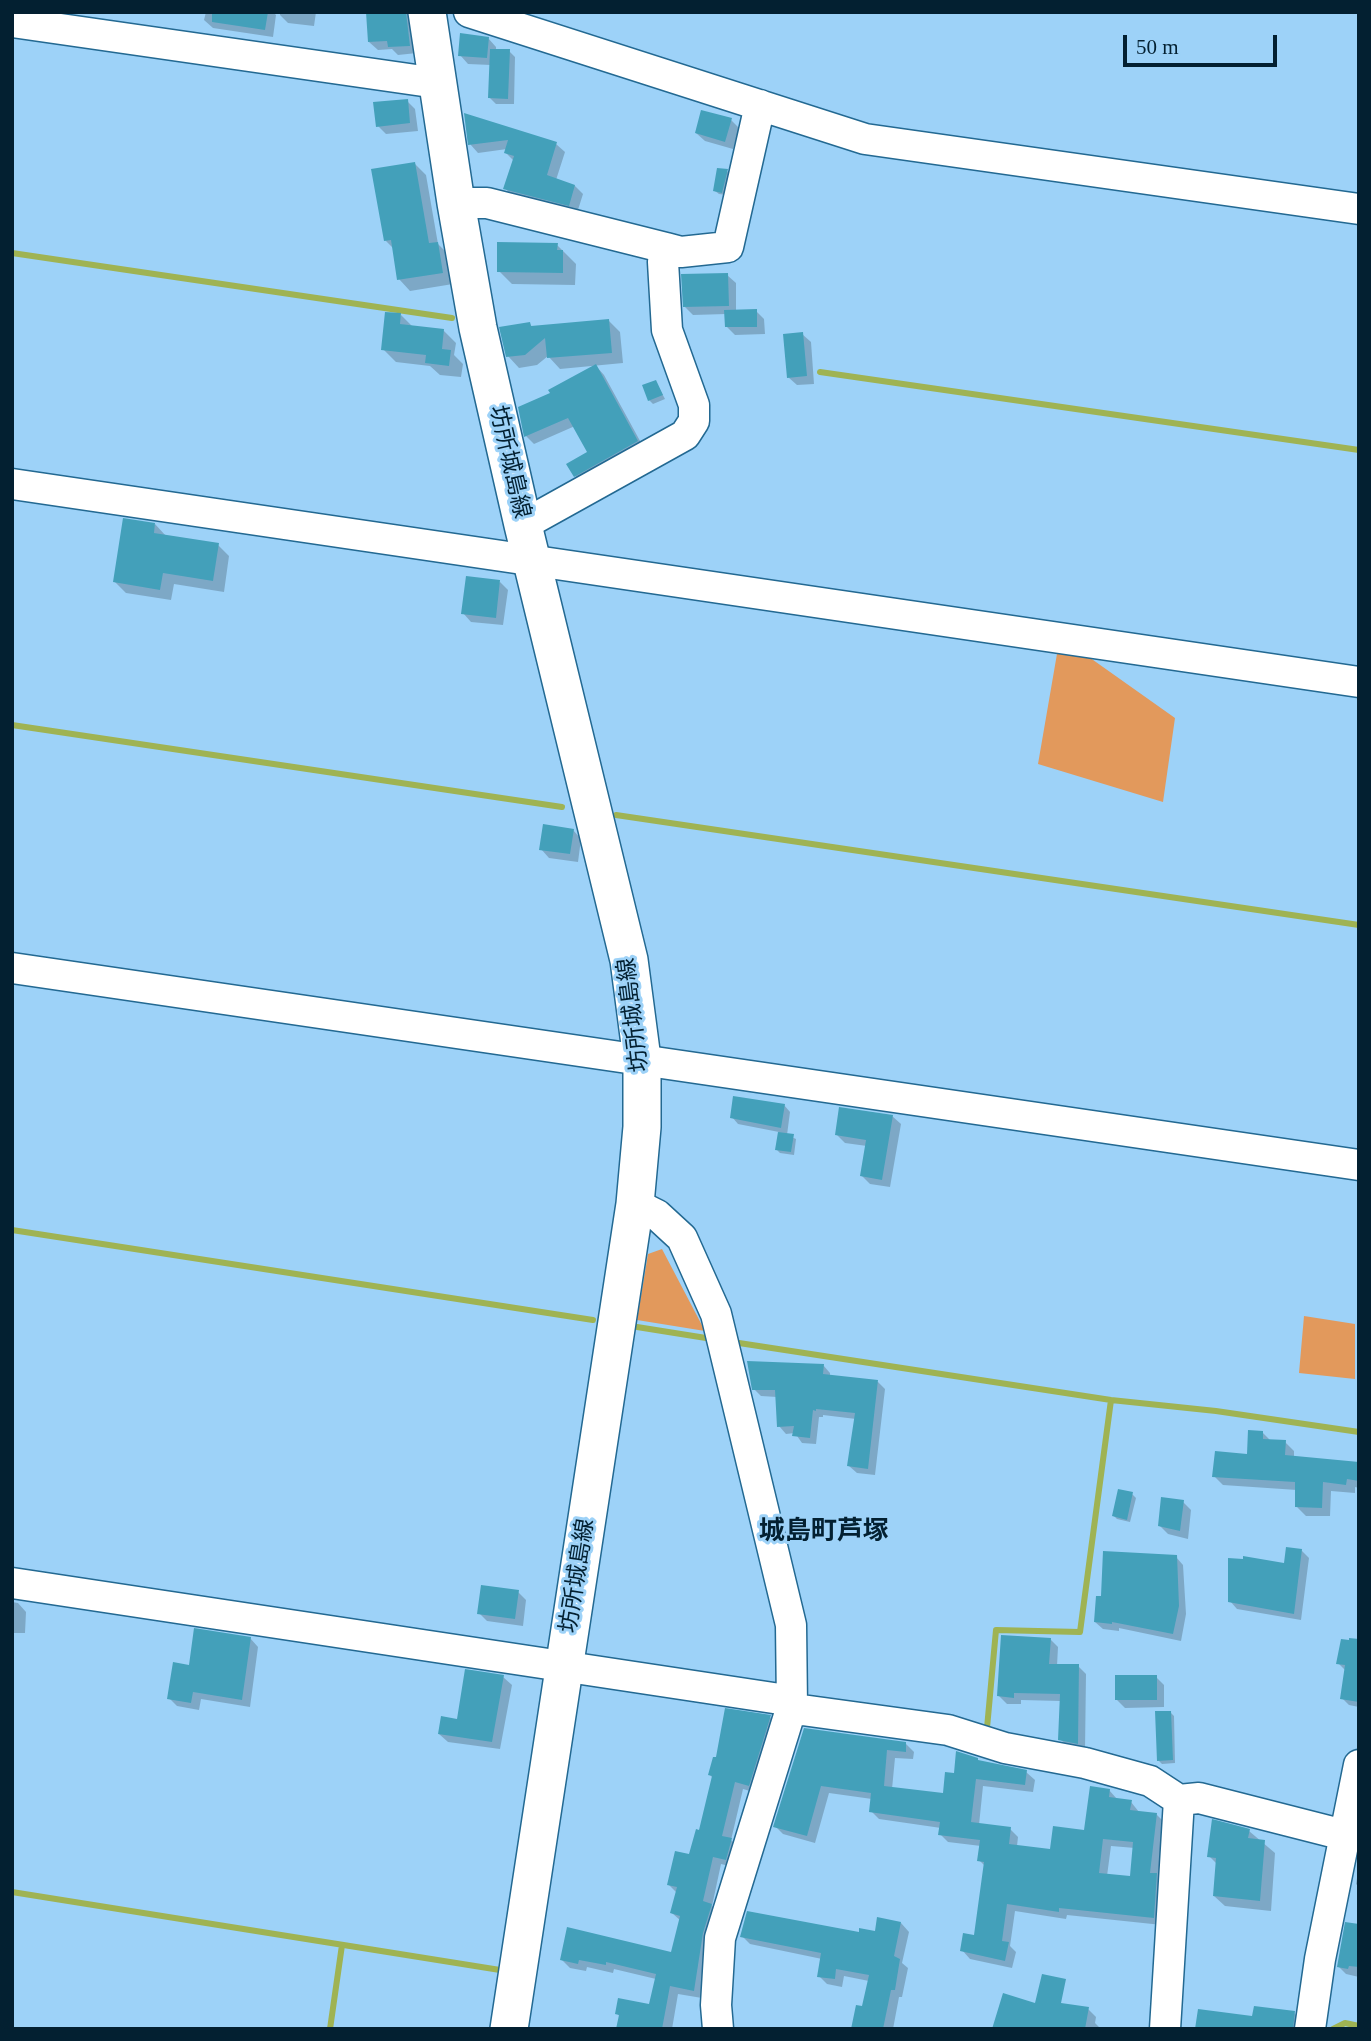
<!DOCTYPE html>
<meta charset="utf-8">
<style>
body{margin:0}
#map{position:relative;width:1371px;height:2041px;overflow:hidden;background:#9dd2f8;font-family:"Times New Roman",serif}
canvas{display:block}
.frame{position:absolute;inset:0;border:14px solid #032031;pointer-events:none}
.scale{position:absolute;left:1123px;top:35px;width:154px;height:32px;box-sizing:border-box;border:4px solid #032031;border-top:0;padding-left:9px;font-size:21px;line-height:24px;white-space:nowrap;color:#032031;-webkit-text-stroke:5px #9dd2f8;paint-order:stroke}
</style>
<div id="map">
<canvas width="1371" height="2041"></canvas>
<div class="frame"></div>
<div class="scale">50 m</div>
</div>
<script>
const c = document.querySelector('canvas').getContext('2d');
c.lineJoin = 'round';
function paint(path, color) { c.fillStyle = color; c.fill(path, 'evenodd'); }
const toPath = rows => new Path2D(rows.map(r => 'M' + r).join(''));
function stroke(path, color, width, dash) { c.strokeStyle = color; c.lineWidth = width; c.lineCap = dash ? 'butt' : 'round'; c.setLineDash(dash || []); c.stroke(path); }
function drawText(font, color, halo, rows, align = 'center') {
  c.font = font + ' "Times New Roman","Noto Sans JP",serif'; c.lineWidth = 6; c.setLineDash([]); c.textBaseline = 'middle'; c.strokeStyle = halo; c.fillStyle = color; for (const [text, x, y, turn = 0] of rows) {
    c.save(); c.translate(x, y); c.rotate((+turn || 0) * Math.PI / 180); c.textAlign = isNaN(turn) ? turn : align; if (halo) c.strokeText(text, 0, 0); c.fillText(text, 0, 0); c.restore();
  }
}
paint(toPath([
 [1058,648,1079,650,1175,718,1163,802,1038,764],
 [662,1249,705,1331,637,1320,648,1254],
 [1304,1316,1355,1324,1355,1379,1299,1373]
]), '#e2995c');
paint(toPath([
 [206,12,273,12,276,15,273,37,213,28,204,20],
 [280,12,316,12,314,26,288,23,280,15],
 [386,12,407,12,414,20,417,53,398,55,392,49,378,50,369,42],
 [488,38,496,47,496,51,509,51,515,57,514,104,496,104,489,97,491,65,468,64,460,55],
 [407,101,415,109,418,131,386,134,378,126],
 [466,116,556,144,565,152,556,180,575,186,583,194,577,213,513,197,505,188,514,161,506,153,507,149,478,153,470,144],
 [731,120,739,128,733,149,705,141,696,133],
 [415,164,426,175,438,244,449,255,453,284,410,291,399,279,394,249,385,240],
 [727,171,730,175,726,195,719,194,715,191],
 [557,245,576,264,575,285,512,284,499,271],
 [727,275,736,283,736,312,756,311,764,319,765,334,735,335,727,327,726,314,693,315,685,307],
 [401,315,413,327,443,330,456,343,454,355,463,364,461,377,440,375,430,366,396,362,383,349],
 [609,321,620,332,623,363,560,369,548,356,537,365,519,368,508,356,530,324,533,328],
 [802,334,811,342,814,384,797,385,788,377],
 [596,366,604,375,645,450,583,484,575,476,589,453,575,426,534,444,526,436,552,394],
 [656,382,665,399,653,404,649,400],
 [155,524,166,536,218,545,229,556,224,592,174,584,171,600,126,593,114,581],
 [500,582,508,590,503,625,471,622,463,613],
 [573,830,581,839,578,862,549,858,541,849],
 [784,1105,790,1112,787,1135,796,1139,794,1155,780,1153,777,1150,779,1132,738,1124,732,1117],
 [892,1116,901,1124,890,1187,870,1184,862,1176,867,1146,845,1143,837,1135],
 [823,1365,830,1373,830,1376,878,1382,885,1389,875,1475,857,1473,849,1466,856,1419,823,1415,823,1417,819,1417,816,1444,802,1443,795,1433,786,1434,779,1426,777,1397,761,1396,754,1389],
 [1262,1432,1271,1441,1285,1442,1294,1451,1294,1458,1359,1463,1359,1488,1355,1487,1355,1493,1331,1491,1330,1516,1306,1516,1297,1507,1297,1490,1223,1485,1214,1476,1249,1456],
 [1132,1494,1136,1498,1130,1522,1117,1519,1114,1516],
 [1183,1502,1191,1510,1188,1539,1168,1534,1160,1526],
 [1301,1550,1309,1558,1301,1620,1237,1609,1230,1601,1285,1565],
 [1176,1557,1183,1565,1186,1614,1181,1641,1119,1628,1119,1631,1103,1629,1095,1622],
 [518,1592,526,1600,523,1626,487,1621,479,1613],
 [12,1602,18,1603,26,1612,25,1633,12,1633],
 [250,1638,258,1647,250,1707,201,1699,199,1710,177,1706,169,1698,190,1667],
 [1050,1639,1058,1647,1057,1666,1078,1666,1086,1674,1085,1751,1068,1747,1060,1739,1061,1701,1021,1700,1021,1704,1007,1704,999,1696],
 [1359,1643,1359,1707,1349,1705,1342,1698,1346,1671,1338,1663],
 [503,1677,512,1685,500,1749,448,1742,439,1734,459,1721],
 [1156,1677,1164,1685,1164,1707,1125,1708,1117,1700],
 [1171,1713,1174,1716,1175,1763,1162,1764,1158,1760],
 [770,1717,778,1725,757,1793,743,1789,731,1840,739,1848,734,1867,721,1864,712,1906,720,1914,702,1998,678,1994,672,2029,618,2029,620,2017,617,2013,650,2006,656,1979,614,1969,613,1973,587,1967,586,1971,570,1968,562,1960,672,1954,681,1921,672,1913,677,1893,669,1885,690,1856,700,1832,713,1778,710,1775],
 [805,1730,906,1744,914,1752,913,1759,895,1758,892,1789,944,1795,955,1775,980,1762,1026,1772,1035,1780,1033,1792,983,1786,979,1825,1010,1829,1018,1837,1017,1846,1052,1851,1086,1832,1109,1790,1117,1799,1131,1802,1139,1812,1156,1814,1164,1822,1158,1877,1164,1883,1162,1925,1067,1915,1066,1919,1015,1911,1010,1946,1016,1952,1012,1968,970,1959,962,1950,975,1937,985,1866,979,1860,981,1846,948,1842,940,1834,941,1828,879,1819,871,1811,872,1799,829,1793,815,1843,783,1834,775,1826],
 [1111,1846,1135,1848,1132,1878,1107,1876],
 [1249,1831,1275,1853,1271,1911,1225,1906,1214,1896,1217,1864,1209,1856],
 [1359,1866,1359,1887,1356,1884],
 [901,1923,909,1932,902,1963,908,1968,902,1997,899,1997,893,2029,853,2029,864,2008,869,1981,844,1976,842,1987,827,1984,819,1976,822,1959,750,1944,742,1936,860,1935,877,1933],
 [1359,1926,1359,1977,1346,1974,1338,1966],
 [1088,2009,1096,2017,1095,2023,1101,2029,1061,2029],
 [1294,2013,1302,2021,1302,2029,1198,2029,1254,2018]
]), '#0003');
stroke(toPath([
 [12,253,452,318],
 [820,372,1359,450],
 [12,725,562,807],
 [616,815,1359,925],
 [12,1230,593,1320],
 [637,1327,706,1338],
 [739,1343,1111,1400,1216,1411,1359,1432],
 [987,1728,996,1630,1080,1632,1111,1400],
 [12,1892,500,1970],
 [330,2029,342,1945],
 [1333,2029,1345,2023,1359,2026]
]), '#9fb353', 6);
paint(toPath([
 [212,12,268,12,265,30,212,22],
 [366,12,406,12,410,46,388,47,387,41,368,42],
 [460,33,489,37,487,58,458,56],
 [490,49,510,49,508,99,488,98],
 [408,99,410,123,376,127,373,102],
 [701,110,732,118,725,142,695,133],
 [464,113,557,142,547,175,575,185,569,206,503,189,514,156,504,153,508,140,468,145],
 [415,162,429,243,438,242,443,273,397,280,391,240,384,241,371,169],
 [717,168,728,169,722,193,713,191],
 [497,242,558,243,557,250,563,250,563,273,497,272],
 [728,273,729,306,683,307,681,274],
 [757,309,757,327,725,327,724,310],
 [385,312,401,313,400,324,444,329,442,349,451,350,449,366,425,363,426,355,381,350],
 [609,319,612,353,547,358,545,338,525,355,506,357,499,327,530,322,531,326],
 [803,332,807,376,787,378,783,334],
 [596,364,638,441,574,477,566,464,587,452,568,418,524,437,518,407,550,393,548,390],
 [656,380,663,395,648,401,642,385],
 [123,518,155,523,154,533,219,543,213,581,163,573,160,590,113,582],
 [466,576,500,580,496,618,461,614],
 [543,824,574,829,570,854,539,850],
 [733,1096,785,1104,781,1128,730,1118],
 [839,1107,893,1115,882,1180,860,1176,866,1140,835,1135],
 [778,1132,794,1134,791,1152,775,1150],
 [747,1361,824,1364,823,1374,878,1380,868,1469,847,1466,855,1413,816,1409,816,1411,813,1410,810,1438,792,1436,794,1426,777,1427,775,1390,752,1390],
 [1248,1430,1263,1431,1263,1439,1286,1440,1285,1455,1359,1462,1359,1481,1347,1479,1346,1485,1323,1482,1322,1508,1295,1507,1295,1482,1212,1477,1215,1451,1247,1454],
 [1118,1489,1133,1492,1127,1520,1112,1516],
 [1161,1497,1184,1500,1180,1531,1158,1526],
 [1286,1547,1302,1549,1294,1614,1228,1602,1228,1558,1243,1559,1243,1556,1284,1563],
 [1103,1551,1177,1555,1179,1606,1173,1634,1112,1622,1112,1624,1094,1622,1096,1596,1101,1596],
 [481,1585,519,1590,515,1619,477,1614],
 [194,1628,251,1637,242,1700,193,1692,191,1703,167,1699,173,1662,189,1665],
 [1001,1635,1051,1638,1049,1664,1079,1664,1078,1744,1058,1740,1060,1694,1014,1693,1014,1698,997,1696],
 [1349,1638,1359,1639,1359,1702,1340,1699,1345,1665,1336,1664,1341,1639,1349,1640],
 [465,1669,504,1675,492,1742,438,1734,441,1716,457,1719],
 [1115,1675,1157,1675,1157,1700,1115,1700],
 [725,1708,771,1715,749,1786,735,1782,722,1836,732,1838,726,1860,713,1857,703,1901,712,1904,703,1933,694,1991,670,1986,662,2029,616,2029,619,2015,615,2014,618,1998,649,2004,656,1974,606,1962,606,1965,579,1960,578,1964,560,1960,567,1927,671,1952,680,1916,670,1913,677,1887,667,1885,675,1851,689,1854,696,1829,699,1830,712,1776,708,1775,713,1757,716,1757],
 [1155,1711,1171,1711,1173,1760,1157,1761],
 [804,1728,906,1742,906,1752,887,1750,884,1786,943,1793,945,1772,954,1773,956,1751,978,1758,978,1760,1027,1770,1025,1785,976,1779,971,1822,1011,1827,1009,1844,1050,1849,1053,1826,1084,1830,1090,1786,1110,1789,1109,1797,1132,1800,1130,1810,1157,1813,1150,1873,1157,1873,1154,1918,1059,1908,1059,1912,1007,1904,1002,1941,1009,1942,1005,1961,960,1951,963,1933,974,1935,984,1862,977,1861,980,1840,938,1835,940,1822,869,1812,871,1793,821,1786,807,1836,773,1827],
 [1103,1839,1133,1842,1130,1876,1099,1873],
 [1212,1819,1250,1829,1248,1838,1265,1840,1260,1901,1213,1896,1216,1858,1207,1857],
 [747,1911,859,1932,859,1928,875,1931,877,1917,901,1922,894,1956,900,1959,895,1990,891,1990,883,2029,851,2029,856,2005,862,2006,869,1975,836,1969,835,1979,817,1977,821,1953,740,1937],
 [1345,1922,1359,1924,1359,1967,1349,1966,1348,1969,1337,1967],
 [1042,1974,1066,1979,1061,2003,1089,2007,1085,2029,992,2029,1003,1993,1035,2003],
 [1254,2006,1295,2011,1293,2029,1195,2029,1198,2009,1252,2016]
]), '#43a0ba');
const minor = toPath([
 [469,12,865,139,1359,209],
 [12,22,437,83],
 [456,203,487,203,666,248,663,262,667,330,694,405,694,421,685,435,523,525],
 [666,248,681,252,728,247,760,105],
 [12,484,1359,682],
 [12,968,1359,1165],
 [635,1204,657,1215,682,1238,716,1314,791,1625,792,1706,720,1938,716,2005,718,2029],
 [12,1583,780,1699,802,1710,948,1730,1005,1748,1085,1763,1150,1781,1179,1800,1199,1798,1344,1835],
 [1165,2029,1179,1800],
 [1310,2029,1320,1959,1359,1765]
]);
const major = toPath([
 [427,12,456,203,478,328,523,525,629,960,642,1059,642,1127,635,1204,509,2029]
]);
stroke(minor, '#236992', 33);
stroke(major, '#236992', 40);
stroke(minor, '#fff', 30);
stroke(major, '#fff', 37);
drawText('23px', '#032031', '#9dd2f8', [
 ["坊所城島線",509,462,77],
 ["坊所城島線",634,1015,-97],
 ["坊所城島線",578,1576,-81]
]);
drawText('bold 26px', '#032031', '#9dd2f8', [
 ["城島町芦塚",824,1532]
]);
</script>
